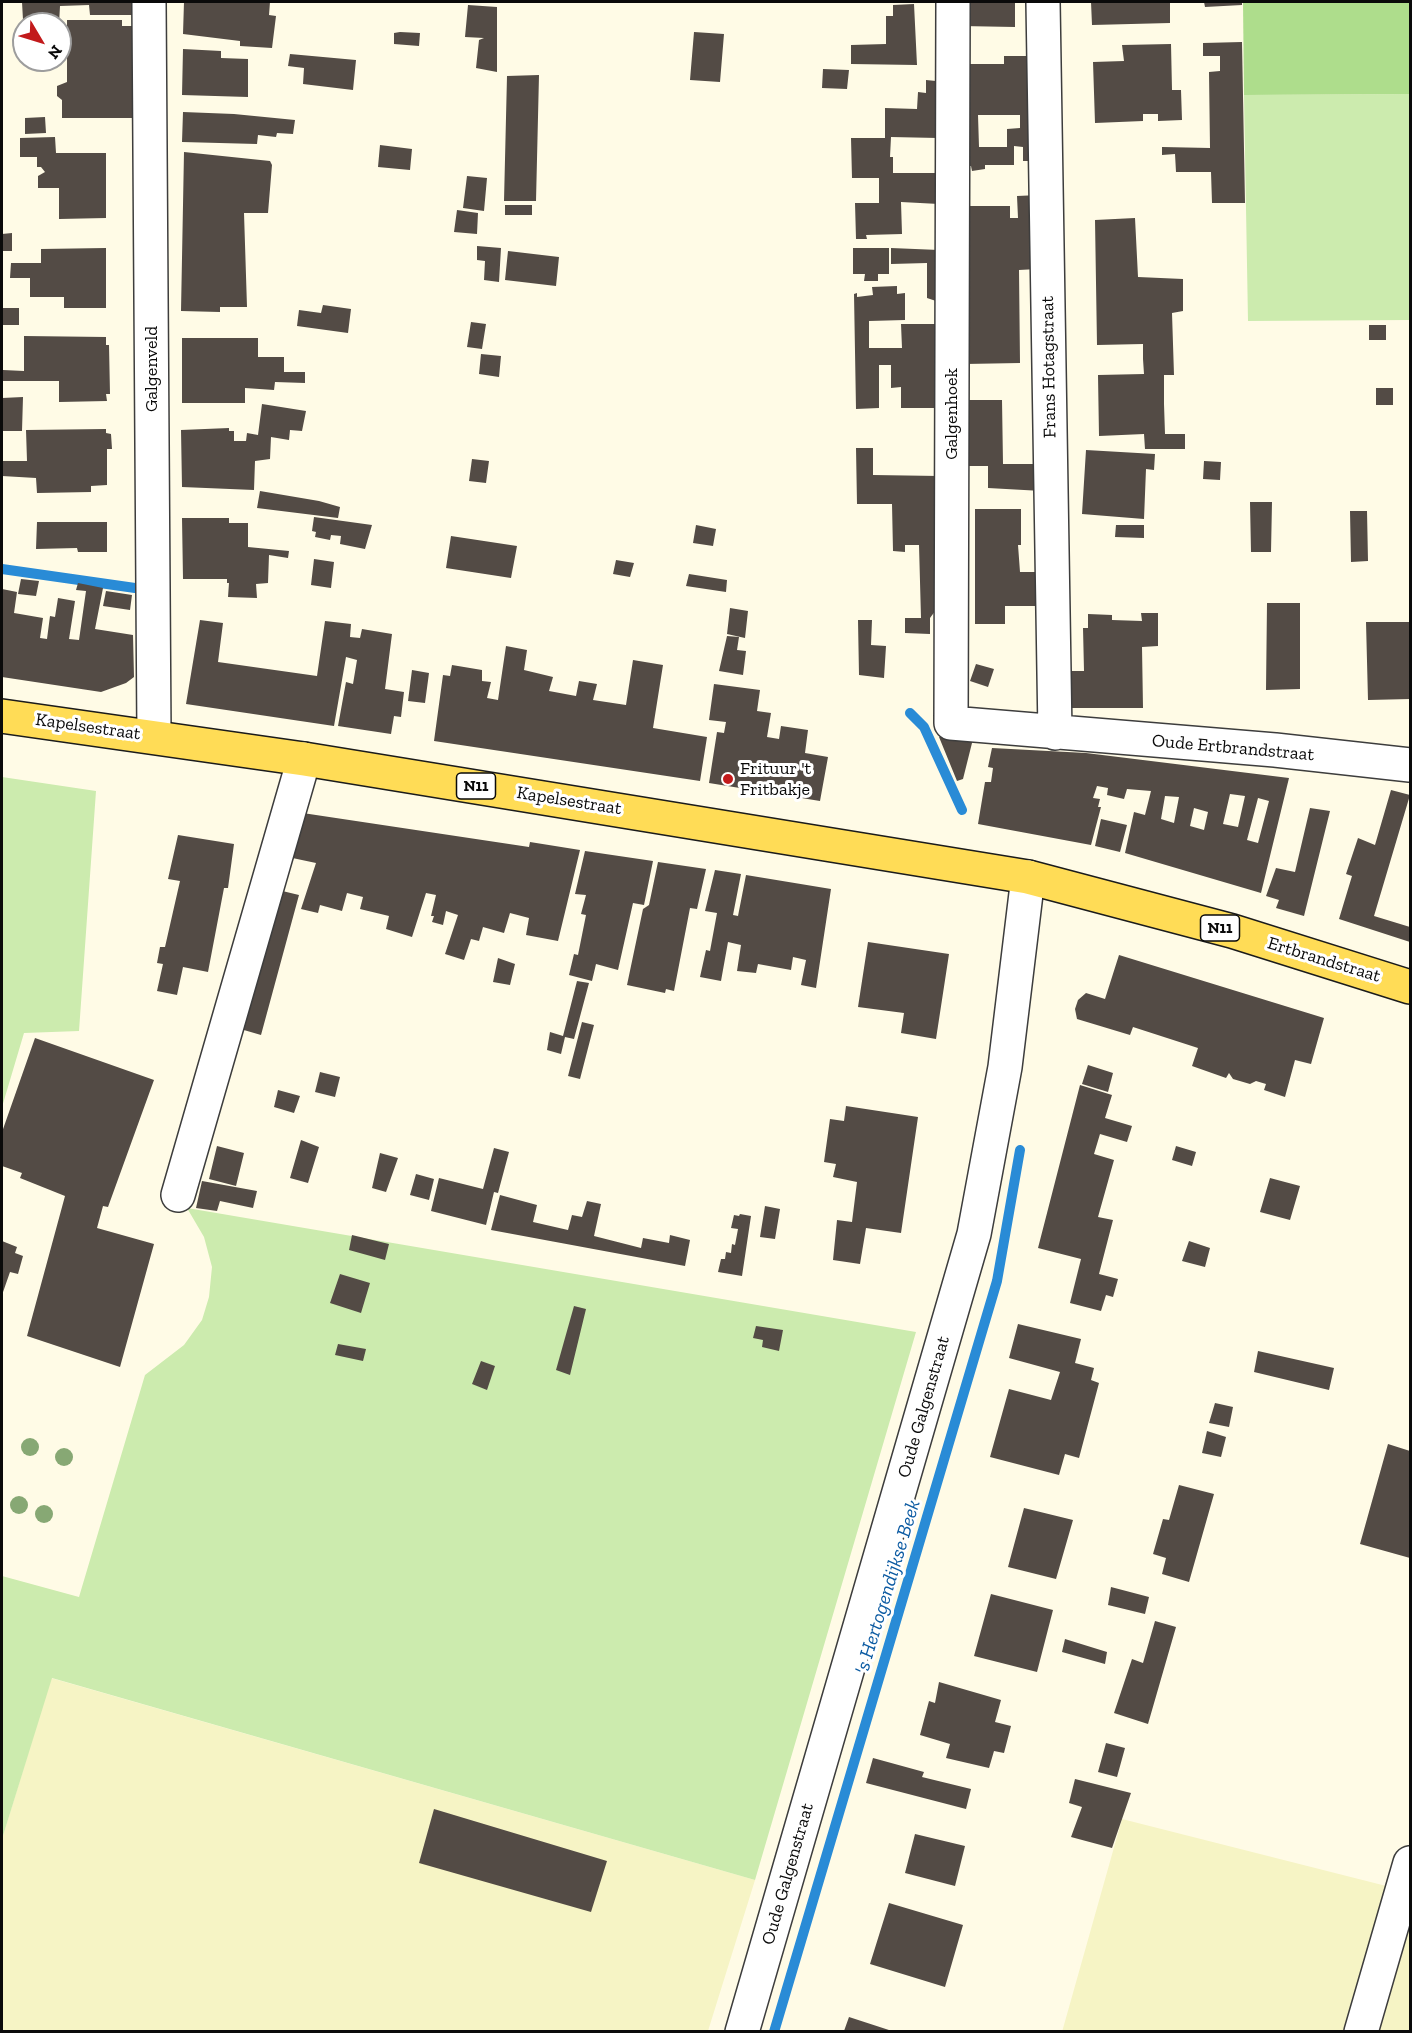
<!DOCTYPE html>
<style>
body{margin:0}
#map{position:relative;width:1412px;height:2033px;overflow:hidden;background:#fffbe6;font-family:"Zilla Slab",serif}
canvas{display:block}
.frame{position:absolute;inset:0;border:3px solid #0a0a0a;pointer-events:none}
.north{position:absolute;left:12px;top:12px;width:60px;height:60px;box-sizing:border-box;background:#fff;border:2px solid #9d9d9d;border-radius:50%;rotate:128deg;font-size:16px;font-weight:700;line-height:24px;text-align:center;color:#0a0a0a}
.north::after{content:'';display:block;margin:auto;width:21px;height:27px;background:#c21a1b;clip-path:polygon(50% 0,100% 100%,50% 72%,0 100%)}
</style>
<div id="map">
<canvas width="1412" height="2033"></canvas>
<div class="frame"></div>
<div class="north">N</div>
</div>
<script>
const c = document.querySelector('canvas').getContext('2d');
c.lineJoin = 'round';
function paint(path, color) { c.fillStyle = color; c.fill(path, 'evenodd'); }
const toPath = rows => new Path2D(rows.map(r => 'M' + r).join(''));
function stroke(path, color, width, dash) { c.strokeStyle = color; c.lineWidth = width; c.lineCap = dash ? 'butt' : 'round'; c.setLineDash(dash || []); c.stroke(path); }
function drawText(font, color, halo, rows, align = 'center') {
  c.font = font + ' "Zilla Slab",serif'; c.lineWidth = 6; c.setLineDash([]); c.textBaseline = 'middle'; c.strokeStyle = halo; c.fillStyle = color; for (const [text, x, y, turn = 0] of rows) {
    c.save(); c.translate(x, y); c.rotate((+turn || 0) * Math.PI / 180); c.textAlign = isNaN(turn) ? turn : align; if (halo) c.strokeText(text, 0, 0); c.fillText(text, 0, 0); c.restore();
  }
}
paint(toPath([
 [51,1678,755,1880,708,2031,2,2032,2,1839],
 [1122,1819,1402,1890,1410,1863,1410,2031,1062,2032]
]), '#f6f4c5');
paint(toPath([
 [1410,94,1410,320,1248,321,1244,95],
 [2,777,96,791,79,1031,24,1033,2,1107],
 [187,1208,916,1332,755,1880,52,1678,2,1839,2,1576,79,1597,145,1375,184,1345,202,1320,209,1297,212,1267,204,1237]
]), '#ccebae');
paint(toPath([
 [1243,2,1410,2,1410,94,1244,95]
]), '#aedd8c');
stroke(toPath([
 [2,569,135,588],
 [910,713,924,727,962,810],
 [774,2032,997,1281,1020,1150]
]), '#298bd6', 10);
paint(toPath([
 [22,2,132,2,132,15,90,15,89,5,60,6,59,24,38,24,38,20,23,20],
 [184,2,270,2,269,15,276,16,272,48,240,46,240,41,183,34],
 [961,2,1015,2,1015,27,961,26],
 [1091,2,1170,2,1170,23,1092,25],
 [1204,2,1242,2,1242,5,1205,7],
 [914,4,917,65,851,64,851,45,886,44,886,16,893,16,893,5],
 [468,5,497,7,497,72,476,68,479,40,484,38,465,37],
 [67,20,122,20,122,26,132,26,133,118,62,118,62,100,57,96,57,86,67,82],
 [400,32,420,33,419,46,394,44,394,33],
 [694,32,724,34,720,82,690,80],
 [1242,42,1245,203,1212,203,1211,172,1176,172,1175,154,1162,155,1162,147,1210,148,1209,72,1220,71,1220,56,1203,56,1203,43],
 [1171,44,1172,90,1181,90,1182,120,1158,121,1158,114,1143,114,1143,121,1095,123,1093,62,1124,61,1122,45],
 [183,49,221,51,221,58,248,59,248,97,182,95],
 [290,54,356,60,353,90,303,84,304,68,288,66],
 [1004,56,1037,56,1038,161,1023,161,1023,147,1014,146,1014,165,985,165,985,169,972,171,971,166,961,166,961,64,1004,64],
 [978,115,1020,115,1020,128,1007,129,1007,147,979,147],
 [823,69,849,70,847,89,822,88],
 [539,75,536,201,504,201,507,76],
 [926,80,936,81,938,138,891,137,890,157,893,157,893,173,938,173,939,204,901,202,902,234,866,235,867,239,856,239,855,203,879,203,879,178,852,178,851,138,885,138,885,108,917,109,918,92,926,93],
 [183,112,234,114,295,120,293,134,277,133,276,137,258,135,257,144,182,142],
 [45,117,46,133,25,134,25,118],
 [55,137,56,153,106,153,106,218,59,219,59,188,38,188,38,176,45,172,41,167,37,167,37,157,20,157,20,138],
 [380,145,412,149,410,170,378,167],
 [184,152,270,161,272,165,268,213,244,213,247,307,220,307,220,312,181,311],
 [467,176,487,178,484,211,463,208],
 [1039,195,1037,269,1019,270,1020,363,965,364,961,206,1010,206,1010,218,1018,218,1017,196],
 [505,205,532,205,532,215,505,215],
 [457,210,478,213,477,234,454,232],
 [1135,218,1138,277,1183,279,1183,311,1172,313,1174,375,1164,375,1164,404,1165,434,1185,434,1185,449,1145,449,1144,434,1099,436,1098,375,1144,374,1143,359,1143,344,1097,345,1095,220],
 [12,233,12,251,2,251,2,234],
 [477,246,501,248,499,282,484,280,485,261,477,260],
 [106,248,106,308,64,308,64,297,30,297,30,278,10,278,11,263,41,263,41,249],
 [853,248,889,248,889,274,878,274,878,281,864,281,865,274,853,274],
 [891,248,939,250,939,302,927,298,927,263,891,264],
 [508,251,559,257,556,286,505,280],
 [897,286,897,294,905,293,905,320,869,321,869,348,902,348,901,324,940,324,940,408,901,408,901,387,891,388,891,365,879,365,879,408,856,409,854,294,857,293,857,297,873,295,872,287],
 [323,305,351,309,348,333,297,326,299,310,321,313],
 [2,308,19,308,19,325,2,325],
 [471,322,486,324,482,349,467,347],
 [1369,325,1386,325,1386,340,1369,340],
 [24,336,106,337,106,345,109,345,110,394,106,394,107,401,59,402,59,381,2,381,3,370,24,371],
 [182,338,258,338,258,357,284,357,284,372,305,372,305,383,275,382,274,390,245,388,245,403,182,403],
 [481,354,501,356,499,377,479,374],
 [1376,388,1393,388,1393,405,1376,405],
 [23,397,22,431,2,431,2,398],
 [962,400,1002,400,1003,464,1042,464,1042,491,988,488,988,466,962,466],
 [262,404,306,411,302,431,290,430,289,440,271,437,270,459,255,461,254,490,182,487,181,430,229,428,229,431,234,431,234,441,246,441,247,433,258,435],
 [106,429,106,433,111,434,112,449,107,449,107,485,91,486,91,492,37,493,36,478,2,476,2,461,27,461,26,430],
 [856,448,873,448,873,475,939,476,941,603,930,618,930,634,905,633,905,618,921,618,919,545,905,545,905,552,893,551,892,504,857,504],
 [1086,450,1155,454,1154,470,1146,469,1144,519,1082,514],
 [472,459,489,461,486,483,469,481],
 [1204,461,1221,462,1220,480,1203,479],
 [260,491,319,501,340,507,338,518,257,508],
 [1250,502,1272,502,1271,552,1251,552],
 [975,509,1021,509,1021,545,1018,545,1020,572,1042,572,1042,606,1005,606,1005,624,975,624],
 [1350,511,1367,511,1368,561,1351,562],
 [314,517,372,525,365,549,340,544,341,536,331,535,330,540,315,537,316,532,312,531],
 [182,518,229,518,229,523,248,523,248,547,289,551,288,558,269,555,268,583,256,584,257,598,228,597,229,583,227,583,227,579,183,579],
 [37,522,107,522,107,552,78,552,77,548,36,549],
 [696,525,716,529,713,546,693,543],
 [1116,525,1144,525,1144,538,1115,537],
 [451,536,517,546,511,578,446,568],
 [314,559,334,562,331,588,311,585],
 [616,560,634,563,630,577,613,574],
 [689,574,727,580,726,592,686,586],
 [21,579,39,581,36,596,18,594],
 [78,583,103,588,95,629,133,635,134,677,126,683,101,692,2,677,2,589,17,592,14,613,43,618,40,638,47,639,50,616,55,617,58,598,75,601,69,639,79,640,86,591,76,590],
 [106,591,132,595,130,610,103,606],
 [1267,603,1300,603,1300,689,1266,690],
 [730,608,748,611,745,638,727,634],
 [1141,613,1158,613,1158,646,1142,647,1143,708,1067,708,1066,671,1084,671,1083,628,1088,628,1088,614,1112,615,1112,620,1142,621],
 [200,620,223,623,218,662,317,676,325,621,351,624,350,637,360,638,362,629,392,634,385,689,404,692,401,717,394,716,391,734,338,726,346,682,353,684,357,660,346,657,334,726,186,704],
 [858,620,872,620,871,645,886,646,884,678,859,675],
 [1366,622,1410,622,1410,699,1368,700],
 [727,636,739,637,737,650,746,651,743,675,719,671],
 [506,646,527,650,524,670,553,677,549,691,576,696,579,681,597,684,593,700,626,705,633,660,663,665,653,728,707,737,700,781,434,741,443,675,450,676,452,665,482,670,482,681,491,682,487,698,498,700],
 [976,664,994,669,988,687,970,681],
 [412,670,429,673,425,703,408,701],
 [714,684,760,690,757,711,771,713,767,737,779,739,781,726,808,730,805,753,828,757,820,801,709,783,717,732,724,733,726,722,709,720],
 [939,737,973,739,963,779,957,781],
 [992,748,1086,753,1289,778,1261,893,1125,853,1134,812,1145,815,1151,791,1127,789,1124,799,1107,795,1108,788,1097,786,1093,798,1100,799,1098,807,1101,807,1091,845,978,824,985,782,991,782,993,768,988,767],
 [1230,794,1245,796,1238,827,1223,824],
 [1165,796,1179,797,1174,823,1161,819],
 [1258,798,1269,801,1258,843,1247,840],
 [1194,808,1208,812,1204,830,1190,826],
 [1391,790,1410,795,1374,916,1410,927,1410,942,1339,919,1352,876,1346,874,1358,838,1375,845],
 [1310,808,1330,811,1304,916,1276,908,1279,900,1266,896,1276,868,1295,872],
 [296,812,529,847,530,842,580,850,558,941,526,935,529,918,510,913,504,933,483,927,479,941,471,939,464,960,445,954,458,915,446,911,443,925,432,922,434,916,431,916,436,895,426,893,412,937,386,929,389,916,360,909,363,897,347,893,342,911,320,905,318,913,301,909,316,863,283,856],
 [1101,819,1127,825,1120,852,1095,846],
 [178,835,234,844,228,888,224,888,208,972,183,967,177,995,157,991,163,964,157,963,160,947,165,947,180,881,168,879],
 [585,851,653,861,644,905,633,903,618,970,596,964,592,981,569,975,574,954,578,955,586,915,581,914,586,895,575,894],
 [658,862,706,869,697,909,690,908,674,991,666,989,665,993,627,985,643,909,649,905],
 [715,870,741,874,733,915,738,916,746,875,831,889,816,988,801,985,806,960,793,957,791,970,758,964,756,973,737,971,741,945,728,942,721,981,700,977,706,950,710,951,717,913,705,911],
 [274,889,299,895,261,1035,237,1028],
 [868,942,949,954,936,1039,901,1033,904,1013,858,1007],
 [1119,955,1324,1018,1311,1064,1295,1060,1285,1097,1264,1090,1266,1084,1256,1081,1250,1084,1233,1079,1229,1073,1226,1078,1192,1066,1198,1048,1133,1027,1130,1035,1077,1019,1075,1009,1078,1000,1086,993,1105,999],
 [498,958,515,964,510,985,493,982],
 [577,981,589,983,574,1039,565,1037,561,1054,547,1050,550,1032,563,1036],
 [582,1022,594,1025,580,1079,568,1076],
 [35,1038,154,1080,108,1207,103,1206,97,1228,154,1244,120,1367,27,1336,65,1196,20,1178,22,1173,2,1166,2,1132],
 [1088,1065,1113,1073,1108,1092,1082,1084],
 [320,1072,340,1077,335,1097,315,1092],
 [1080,1085,1112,1095,1105,1118,1132,1126,1127,1142,1100,1134,1094,1154,1114,1160,1098,1217,1113,1220,1099,1274,1118,1279,1113,1297,1106,1295,1101,1311,1070,1303,1081,1259,1038,1248],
 [278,1090,300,1096,294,1113,274,1107],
 [846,1106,918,1117,901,1233,866,1228,860,1264,833,1260,837,1220,852,1222,857,1182,833,1177,836,1164,824,1162,830,1119,844,1121],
 [301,1140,319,1147,308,1183,290,1178],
 [217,1146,244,1153,236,1186,209,1179],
 [1176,1146,1196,1152,1192,1166,1172,1160],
 [494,1148,509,1152,498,1193,494,1192,486,1225,431,1211,439,1178,483,1189],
 [380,1153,398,1158,386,1192,372,1188],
 [416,1174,434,1179,429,1200,410,1195],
 [1270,1178,1300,1186,1290,1220,1260,1212],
 [202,1181,257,1191,253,1208,220,1201,217,1211,196,1208],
 [500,1195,537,1205,533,1222,568,1230,572,1215,582,1217,587,1201,601,1204,594,1236,641,1248,643,1238,669,1243,670,1235,690,1240,685,1266,491,1230],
 [765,1206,780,1209,775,1239,760,1237],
 [740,1214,751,1216,742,1276,718,1272,721,1259,725,1259,726,1252,731,1253,732,1244,735,1245,738,1229,731,1228,734,1215,739,1216],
 [352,1235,389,1244,385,1260,349,1250],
 [2,1241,17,1247,15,1253,23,1256,18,1274,10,1272,2,1295],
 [1189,1241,1210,1248,1205,1267,1182,1261],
 [340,1274,370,1283,361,1313,330,1303],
 [574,1306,586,1309,570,1375,556,1370],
 [1018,1324,1081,1339,1075,1363,1094,1368,1091,1380,1099,1383,1079,1458,1065,1454,1059,1475,990,1457,1009,1389,1051,1400,1060,1372,1009,1358],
 [756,1326,783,1330,779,1351,762,1347,763,1340,753,1338],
 [338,1344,366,1349,363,1361,335,1355],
 [1258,1351,1334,1368,1329,1390,1254,1372],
 [481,1361,495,1366,487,1390,472,1384],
 [1215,1403,1233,1407,1229,1427,1209,1423],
 [1207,1431,1226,1437,1221,1457,1202,1453],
 [1388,1444,1410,1451,1410,1558,1360,1544],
 [1179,1485,1214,1494,1189,1582,1162,1574,1166,1558,1153,1554,1163,1519,1169,1520],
 [1024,1508,1073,1520,1056,1579,1008,1567],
 [1111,1587,1149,1597,1145,1614,1108,1605],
 [991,1594,1053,1610,1037,1672,974,1656],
 [1155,1621,1176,1627,1148,1724,1114,1713,1132,1659,1143,1663],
 [1065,1639,1107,1652,1105,1664,1062,1652],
 [939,1682,1001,1700,995,1722,1011,1726,1004,1753,994,1751,989,1768,946,1758,950,1744,920,1735,929,1701,935,1703],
 [1106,1743,1125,1748,1117,1777,1098,1772],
 [873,1758,924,1772,922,1777,971,1789,966,1809,866,1783],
 [1075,1779,1131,1793,1112,1848,1071,1837,1082,1807,1069,1803],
 [434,1809,607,1861,591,1912,419,1863],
 [915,1834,965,1846,955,1886,905,1873],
 [889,1903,963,1925,945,1987,870,1964],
 [849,2017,892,2031,844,2031]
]), '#534b45');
const minor = toPath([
 [149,2,154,736],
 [953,2,951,723,1275,750,1410,765],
 [1043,2,1055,733],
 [178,1195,304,759],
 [742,2032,974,1234,1005,1067,1028,877],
 [1361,2032,1410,1863]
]);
const major = toPath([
 [2,716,304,759,1028,877,1232,931,1410,987]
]);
stroke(minor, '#3d3d3d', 36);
stroke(major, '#1b1b1b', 36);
stroke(minor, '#fff', 33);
stroke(major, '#ffdc56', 33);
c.fillStyle = '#87a874';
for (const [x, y] of [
 [30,1447],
 [64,1457],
 [19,1505],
 [44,1514]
]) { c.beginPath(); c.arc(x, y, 9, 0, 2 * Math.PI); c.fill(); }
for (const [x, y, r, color] of [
 [728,779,6,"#c21a1b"]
]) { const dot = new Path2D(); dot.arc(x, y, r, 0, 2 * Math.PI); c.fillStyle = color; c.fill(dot); stroke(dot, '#fff', 2); }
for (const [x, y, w] of [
 [476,786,39],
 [1220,928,39]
]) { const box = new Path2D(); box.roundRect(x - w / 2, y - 13, w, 26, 4.5); c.fillStyle = '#fff'; c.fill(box); stroke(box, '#0a0a0a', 1.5); }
drawText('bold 16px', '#0a0a0a', null, [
 ["N11",476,786],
 ["N11",1220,928]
]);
drawText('18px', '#0a0a0a', '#fff', [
 ["Frans Hotagstraat",1049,367,-91],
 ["Galgenveld",152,369,-90],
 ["Galgenhoek",952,414,-90],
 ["Kapelsestraat",88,727,8],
 ["Oude Ertbrandstraat",1233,748,5],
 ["Kapelsestraat",569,801,9],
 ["Ertbrandstraat",1324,960,17],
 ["Oude Galgenstraat",924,1407,-74],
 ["Oude Galgenstraat",788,1874,-74]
]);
drawText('18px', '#0a0a0a', '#fff', [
 ["Frituur 't",740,769],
 ["Fritbakje",740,790]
], 'left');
drawText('italic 20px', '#0c5ba2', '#fff', [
 ["'s Hertogendijkse Beek",888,1587,-73]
]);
</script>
